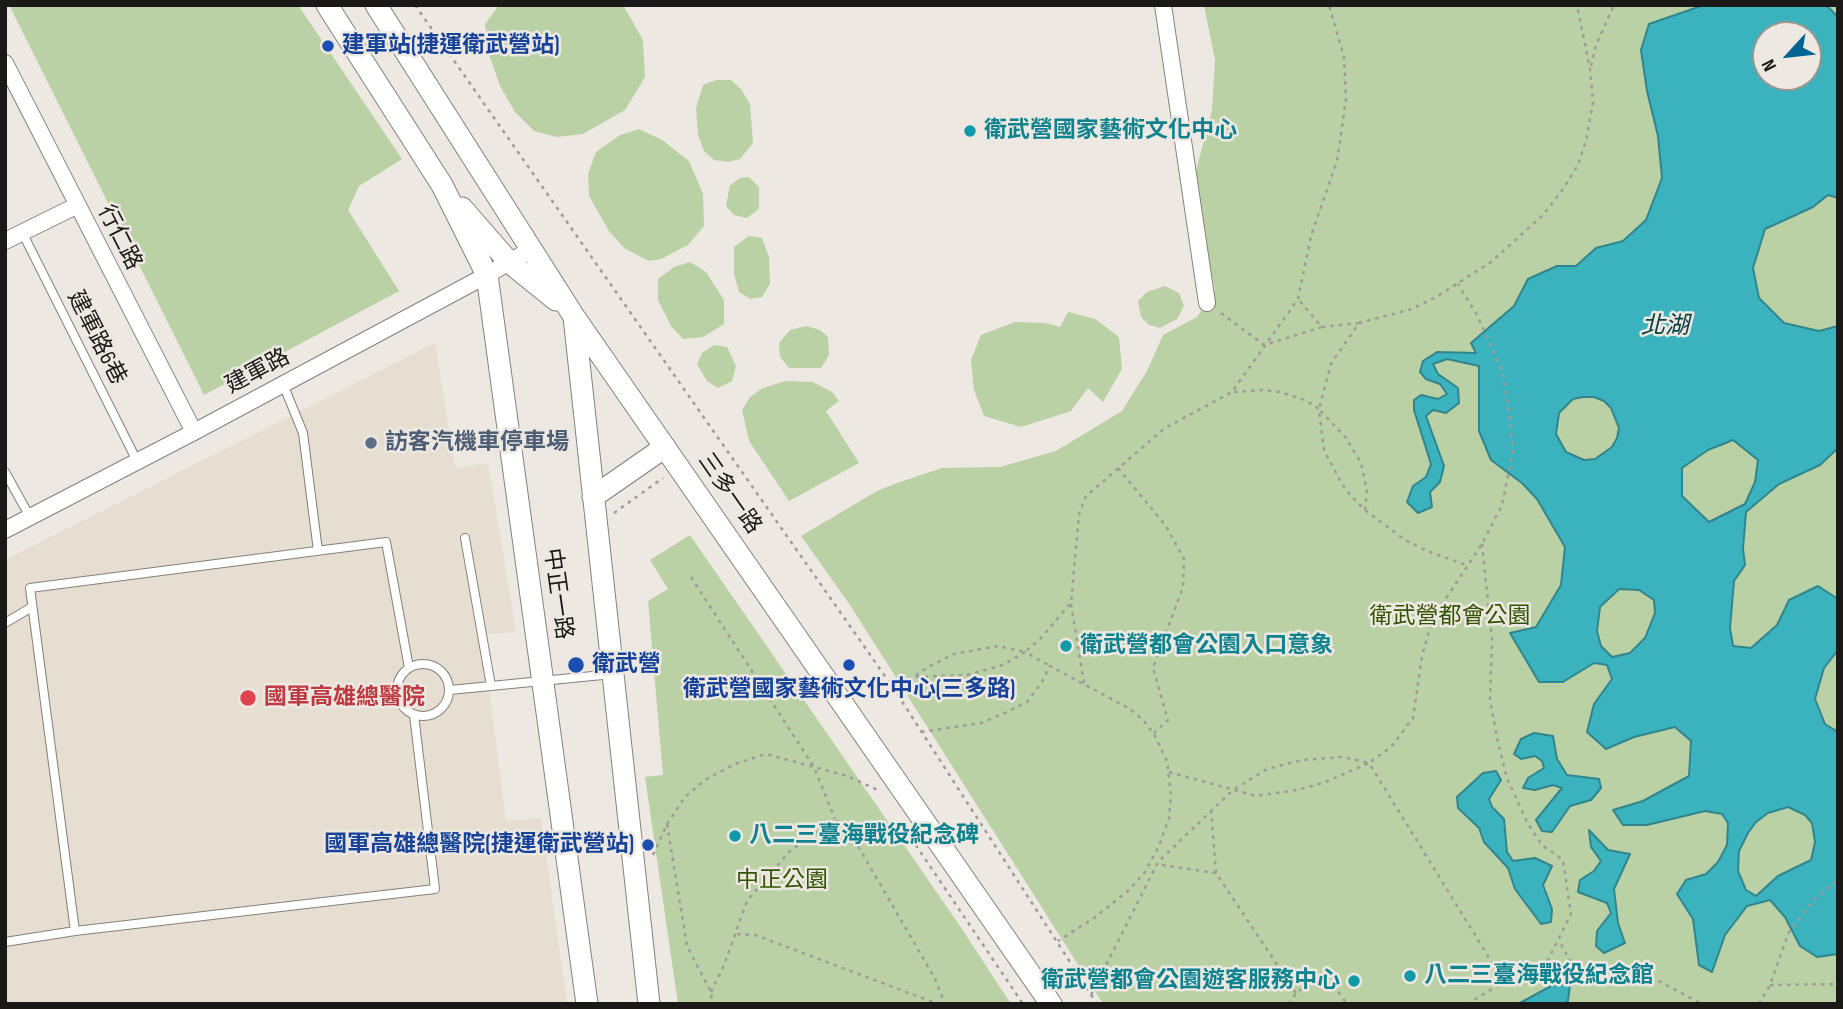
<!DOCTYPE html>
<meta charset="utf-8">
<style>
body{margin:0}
#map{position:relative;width:1843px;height:1009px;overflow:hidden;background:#ede8e1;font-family:"Sofia Sans Condensed",sans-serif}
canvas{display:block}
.frame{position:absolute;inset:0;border:7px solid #1b1917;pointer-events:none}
.north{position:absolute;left:1752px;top:21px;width:70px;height:70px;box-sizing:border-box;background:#ede8e1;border:2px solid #999590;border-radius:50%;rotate:243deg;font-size:19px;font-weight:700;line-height:28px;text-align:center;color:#1b1917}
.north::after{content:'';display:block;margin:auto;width:24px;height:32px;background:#006493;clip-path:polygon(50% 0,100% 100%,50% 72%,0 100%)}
</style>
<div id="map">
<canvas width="1843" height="1009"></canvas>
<div class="frame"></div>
<div class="north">N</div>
</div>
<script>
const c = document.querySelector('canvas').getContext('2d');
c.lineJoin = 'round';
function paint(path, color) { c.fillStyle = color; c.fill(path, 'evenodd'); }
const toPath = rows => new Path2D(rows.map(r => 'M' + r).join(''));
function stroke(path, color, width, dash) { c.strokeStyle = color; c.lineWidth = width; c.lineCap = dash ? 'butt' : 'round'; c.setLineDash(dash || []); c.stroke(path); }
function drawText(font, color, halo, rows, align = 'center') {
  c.font = font + ' "Sofia Sans Condensed","Noto Sans TC",sans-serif'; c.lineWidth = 5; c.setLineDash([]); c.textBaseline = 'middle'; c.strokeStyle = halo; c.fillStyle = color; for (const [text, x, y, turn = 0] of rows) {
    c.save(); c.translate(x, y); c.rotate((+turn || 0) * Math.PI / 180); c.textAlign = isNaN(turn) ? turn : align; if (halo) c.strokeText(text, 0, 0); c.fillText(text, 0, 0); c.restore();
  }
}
paint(toPath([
 [435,343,455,468,488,463,516,632,482,635,506,821,541,818,567,1004,5,1004,5,560]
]), '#e6ded0');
paint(toPath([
 [9,5,298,5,402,159,359,186,348,210,399,291,204,395],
 [499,5,623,5,643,40,645,77,625,110,583,134,557,137,534,131,515,112,500,86,489,54,485,24],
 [1204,5,1838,5,1838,1004,1103,1004,850,605,801,536,877,491,897,483,942,468,1000,467,1056,451,1122,411,1147,371,1163,335,1197,317,1215,290,1196,205,1196,171,1212,110,1215,60],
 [1766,35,1808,35,1808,77,1766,77],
 [716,80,731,80,741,89,750,104,753,143,740,159,728,162,714,160,704,151,698,135,696,108,703,85],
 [639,129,662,140,689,161,703,194,704,226,688,245,661,259,649,261,624,248,609,231,589,196,588,174,596,152,620,135],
 [749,177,759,187,759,209,747,218,734,215,726,206,730,185,740,178],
 [749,236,762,238,769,257,770,284,762,297,750,299,739,292,734,274,734,247],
 [690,262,706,272,724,300,724,324,703,337,683,339,671,326,658,300,658,279,674,267],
 [1165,286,1179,293,1184,306,1177,319,1160,328,1149,325,1141,317,1138,301,1147,292],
 [1068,312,1095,319,1119,337,1122,369,1103,402,1088,388,1071,411,1021,427,984,416,974,390,971,360,981,335,1015,322,1046,323,1060,327],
 [806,326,820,330,828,337,829,355,821,368,789,368,780,357,779,343,790,330],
 [714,345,727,347,736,366,732,381,718,388,707,381,697,364,702,353],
 [785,381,813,382,832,392,839,401,826,411,859,463,789,501,749,441,742,410,750,397,763,388],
 [690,535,962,929,1011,1004,678,1004,645,777,663,775,648,601,668,589,650,560]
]), '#bad1a6');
const water = toPath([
 [1704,5,1826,5,1838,17,1838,198,1828,195,1813,207,1765,229,1753,268,1759,298,1784,323,1819,331,1838,326,1838,448,1820,465,1779,484,1746,512,1743,549,1745,565,1734,581,1730,628,1733,646,1751,648,1777,625,1789,600,1818,586,1838,599,1838,650,1824,668,1815,699,1825,724,1838,732,1838,954,1817,957,1800,946,1785,917,1770,900,1747,906,1725,935,1712,972,1699,965,1693,919,1677,894,1686,880,1706,874,1718,862,1727,845,1728,823,1722,814,1705,811,1647,825,1623,825,1613,810,1643,801,1689,776,1691,741,1675,727,1634,737,1606,749,1587,732,1594,704,1612,679,1607,665,1594,663,1563,682,1539,682,1510,633,1536,627,1561,585,1565,547,1537,499,1522,483,1491,460,1479,431,1479,366,1447,359,1433,364,1438,374,1458,388,1459,403,1446,413,1433,410,1426,416,1444,466,1440,482,1430,492,1432,507,1418,513,1407,502,1413,486,1426,477,1431,464,1414,410,1414,400,1421,395,1438,399,1447,394,1440,384,1426,379,1420,372,1423,361,1437,352,1476,353,1471,343,1514,306,1528,279,1557,266,1576,266,1596,248,1623,241,1646,220,1662,178,1658,136,1647,91,1641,50,1649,24,1704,5],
 [1808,35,1808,77,1766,77,1766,35,1808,35],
 [1583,397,1594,397,1604,401,1611,408,1619,428,1617,438,1612,447,1595,459,1584,460,1566,452,1556,434,1559,413,1573,399,1583,397],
 [1733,440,1758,460,1755,482,1745,504,1709,522,1682,496,1682,468,1708,450,1733,440],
 [1619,589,1639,590,1654,600,1655,613,1645,638,1630,653,1612,657,1601,646,1597,631,1600,607,1619,589],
 [1788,807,1805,815,1812,823,1815,842,1811,860,1778,876,1756,896,1746,890,1738,871,1739,851,1748,833,1756,822,1768,813,1788,807],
 [1534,733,1553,736,1557,759,1567,775,1599,779,1601,788,1591,800,1570,806,1552,832,1542,831,1536,820,1562,788,1553,785,1535,790,1523,788,1528,778,1544,768,1542,761,1535,756,1521,759,1514,754,1521,739,1534,733],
 [1496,771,1501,780,1489,799,1492,807,1504,819,1507,852,1513,861,1535,858,1552,866,1543,885,1552,909,1551,922,1541,924,1515,889,1508,868,1484,842,1479,828,1458,808,1457,797,1483,773,1496,771],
 [1589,830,1608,850,1630,854,1614,889,1618,923,1625,943,1604,953,1596,946,1597,931,1611,913,1607,903,1578,892,1580,880,1594,871,1601,861,1591,847,1589,830],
 [1553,985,1570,985,1568,1001,1563,1004,1518,1004,1553,985]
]);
paint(water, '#3bb3be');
stroke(water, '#31858c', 2);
const lane = toPath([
 [22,232,137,461],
 [283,384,303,433,318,551],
 [5,472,30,517],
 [465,538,491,686],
 [5,623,32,607],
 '397 690a26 26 0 1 1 52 0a26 26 0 1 1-52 0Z',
 [409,668,386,542,30,588,75,931,435,889,414,715],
 [450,690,613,674],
 [5,942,75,931]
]);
const street = toPath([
 [1163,5,1207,303],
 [5,63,194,432],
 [5,241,76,206],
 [5,530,194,432,487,275,530,250]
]);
const secondary = toPath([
 [327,5,442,185,487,275,587,1004],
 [376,5,573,315,1051,1004],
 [462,208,509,262,556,300],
 [574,317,649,1004],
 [593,497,665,447]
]);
stroke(lane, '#84807a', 10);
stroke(street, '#84807a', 18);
stroke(secondary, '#84807a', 23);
stroke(toPath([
 [415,5,894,689,1097,1004],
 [1591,66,1596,45,1614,5],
 [1221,313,1264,345,1322,327,1298,299],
 [1322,327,1359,323],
 [1234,392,1263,390,1280,392,1305,400,1319,409,1324,450,1342,484,1351,496,1365,510,1405,540,1427,551,1469,566],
 [1118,468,1166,526,1184,559,1183,587,1153,668,1168,720,1154,733],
 [1365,510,1367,491,1361,463,1346,438,1319,409,1331,364,1359,323,1412,309,1436,297,1491,262,1544,214,1563,189,1578,165,1586,141,1593,102,1590,69,1577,5],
 [614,513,663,478],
 [1482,544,1492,640,1490,700,1498,743,1507,778,1527,822,1542,845,1563,860,1571,914,1542,972,1576,971,1559,941],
 [691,577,814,767,835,819],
 [1071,604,1084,683],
 [916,677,967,675,1003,665,1025,652,1050,666],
 [894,689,930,666,954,654,998,646,1025,652,1040,639,1071,603,1079,514,1086,496,1165,428,1232,392,1298,299,1311,236,1337,161,1346,99,1344,57,1329,5],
 [921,732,981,723,1007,712,1027,702,1042,682,1050,666,1130,709,1143,720,1154,734,1167,761,1171,794,1169,818,1159,846,1145,872,1128,891,1094,918,1058,941],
 [1169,772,1256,796,1297,790,1323,783,1369,763,1504,982],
 [1211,810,1216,873,1296,993],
 [667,824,685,797,705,780,735,764,766,754,847,776,878,790],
 [911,838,1023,1004],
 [653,855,667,824,687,946,711,992,712,1004],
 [1162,865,1216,873],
 [737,934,755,935,938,1004],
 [1576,971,1640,971,1702,1004],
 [1770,985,1838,984],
 [711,992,724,965,747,901,790,851,835,819,858,846,934,977,945,1004],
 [1091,995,1158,862,1233,790,1267,769,1302,760,1343,757,1369,763,1391,747,1413,718,1422,656,1433,618,1482,544,1502,505,1513,451,1509,411,1502,370,1477,315,1458,284],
 [1289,1004,1296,993,1306,986,1316,984,1337,990,1347,1004],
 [1467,1004,1504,982,1542,972],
 [1759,1004,1770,985,1789,932,1815,899,1838,880]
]), '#9f9b96', 2.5, [3.5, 5]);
stroke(lane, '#fff', 8);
stroke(street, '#fff', 16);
stroke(secondary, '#fff', 21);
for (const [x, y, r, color] of [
 [328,46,7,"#1a4fb4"],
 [970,131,7,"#0f9aa8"],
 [371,443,7,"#5c6f8a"],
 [1066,646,7,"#0f9aa8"],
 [576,665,9,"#1a4fb4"],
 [849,665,7,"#1a4fb4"],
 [248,698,9,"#e0444e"],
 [735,836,7,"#0f9aa8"],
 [648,845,7,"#1a4fb4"],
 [1410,976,7,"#0f9aa8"],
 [1354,981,7,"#0f9aa8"]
]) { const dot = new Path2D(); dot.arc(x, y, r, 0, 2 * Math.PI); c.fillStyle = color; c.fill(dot); stroke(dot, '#ede8e1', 2.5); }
drawText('bold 23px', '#164399', '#ede8e1', [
 ["建軍站(捷運衛武營站)",342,46],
 ["衛武營",592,665],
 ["衛武營國家藝術文化中心(三多路)",849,690,"center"],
 ["國軍高雄總醫院(捷運衛武營站)",634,845,"right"]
], 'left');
drawText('bold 23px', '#0d838f', '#ede8e1', [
 ["衛武營國家藝術文化中心",984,131],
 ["衛武營都會公園入口意象",1080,646],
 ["八二三臺海戰役紀念碑",749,836],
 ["八二三臺海戰役紀念館",1424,976],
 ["衛武營都會公園遊客服務中心",1340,981,"right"]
], 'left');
drawText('23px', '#1b1917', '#ede8e1', [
 ["行仁路",119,238,63],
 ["建軍路6巷",96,338,63],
 ["建軍路",258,372,-28],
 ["三多一路",729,494,55],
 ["中正一路",557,594,82]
]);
drawText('bold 23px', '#4e5e75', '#ede8e1', [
 ["訪客汽機車停車場",385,443]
], 'left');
drawText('23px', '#345403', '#ede8e1', [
 ["衛武營都會公園",1450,617],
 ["中正公園",782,881]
]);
drawText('bold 23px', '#be3a42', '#ede8e1', [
 ["國軍高雄總醫院",264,698]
], 'left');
drawText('italic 24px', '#084044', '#ede8e1', [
 ["北湖",1665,327]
]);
</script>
